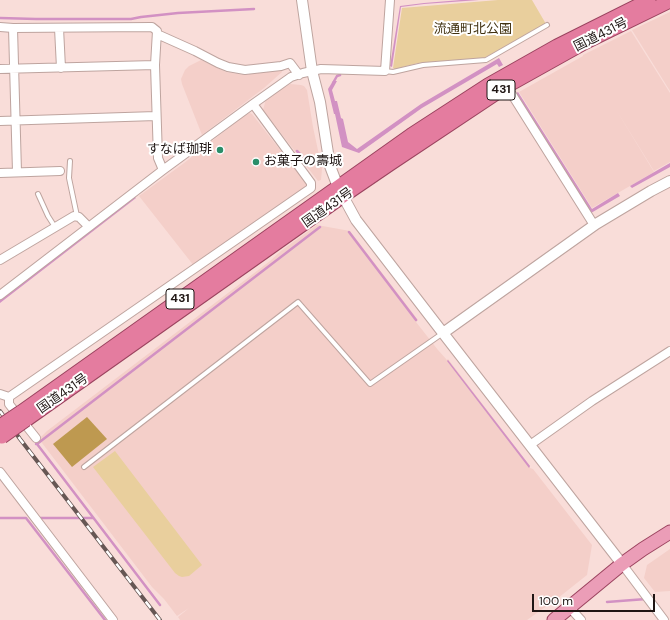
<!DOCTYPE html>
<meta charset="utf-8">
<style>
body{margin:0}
#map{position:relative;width:670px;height:620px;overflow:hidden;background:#f9ddd9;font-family:"DM Sans",sans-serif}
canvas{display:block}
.scale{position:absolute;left:532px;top:594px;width:123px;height:18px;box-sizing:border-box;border:2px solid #1f1614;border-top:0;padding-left:5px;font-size:12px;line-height:14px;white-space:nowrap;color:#1f1614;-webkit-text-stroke:3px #fff;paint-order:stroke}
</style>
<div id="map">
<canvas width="670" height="620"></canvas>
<div class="scale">100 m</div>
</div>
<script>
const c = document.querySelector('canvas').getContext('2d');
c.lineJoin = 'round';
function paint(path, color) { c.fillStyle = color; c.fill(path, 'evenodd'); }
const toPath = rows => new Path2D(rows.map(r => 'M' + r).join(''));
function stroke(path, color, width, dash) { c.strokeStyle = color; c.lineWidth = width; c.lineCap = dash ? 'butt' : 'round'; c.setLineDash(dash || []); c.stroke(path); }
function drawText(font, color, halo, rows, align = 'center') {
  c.font = font + ' "DM Sans","Noto Sans JP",sans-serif'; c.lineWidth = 4; c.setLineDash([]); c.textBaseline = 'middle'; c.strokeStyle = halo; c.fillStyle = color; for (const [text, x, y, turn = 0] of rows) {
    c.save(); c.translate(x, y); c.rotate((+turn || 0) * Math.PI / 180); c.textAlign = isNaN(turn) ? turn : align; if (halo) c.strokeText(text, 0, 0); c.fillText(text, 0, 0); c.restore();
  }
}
paint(toPath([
 [670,12,670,91,632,30],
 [631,31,670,93,670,162,654,171,615,108,654,172,592,208,519,92,583,56,583,55],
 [201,60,226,72,244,75,282,69,282,72,264,88,202,135,182,84,181,79,185,70,189,66],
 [290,84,301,85,304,86,307,90,313,127,322,169,321,180,318,181,263,110,266,99],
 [250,113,252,114,306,183,306,188,194,266,139,196,184,163,245,115],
 [317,225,350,231,418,320,416,322,438,350,447,360,448,359,530,466,530,468,533,469,592,545,587,575,558,598,527,620,180,620,178,617,189,608,177,616,164,599,152,587,39,439,47,431,270,261,282,250],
 [670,549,670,591,655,592,644,578,647,565]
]), '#f4cfc9');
paint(toPath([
 [498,0,532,0,546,24,484,58,418,63,395,69,393,68,402,8],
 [115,451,202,565,189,576,182,577,179,576,175,573,93,467]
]), '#e9cf9d');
paint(toPath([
 [87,417,107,439,72,467,53,444]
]), '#be9950');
paint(toPath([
 [461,0,479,0,424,4,401,7,392,67,390,66,400,6,424,3],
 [499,58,503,65,499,67,497,64,422,108,359,153,342,147,335,114,334,114,328,89,333,81,337,81,332,90,335,101,337,101,341,118,343,119,348,142,357,149,421,104],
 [518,92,592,209,618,193,620,196,591,213,515,94],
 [670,163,670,167,632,188,630,186],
 [134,196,136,198,0,303,0,300],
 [448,360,530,466,529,468,447,361]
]), '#d291c3');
stroke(toPath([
 [0,18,36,19,131,19,141,17,178,13,254,9],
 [333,83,337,76,340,75],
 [297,151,302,156],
 [349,232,416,320],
 [36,444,37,444,160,605],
 [37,444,320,227],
 [0,518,26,518,105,620],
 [40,518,92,518],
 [607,602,646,599]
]), '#d291c3', 2.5);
const service = toPath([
 [385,71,393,72,423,65,486,60,547,25],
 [70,161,69,178,77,216],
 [38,194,48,216,55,227],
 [84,467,298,302,370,384,443,333]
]);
const minor = toPath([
 [0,27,13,28,152,27,157,31,155,65,158,158,163,170],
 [13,28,17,172],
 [59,28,61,68],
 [157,34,195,51,218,63,228,67,245,70,281,66,290,63,299,75],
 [0,69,155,65],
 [511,93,594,225],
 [0,121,156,116],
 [0,173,60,171],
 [0,260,74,216,79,217,89,227],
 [0,295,163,170,253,104,291,77,303,73,321,69,385,71,390,0],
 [0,394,9,397],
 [36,438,9,404,9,397,311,188,311,183,253,104],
 [530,445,592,401,670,351],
 [0,472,113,620],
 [622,564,664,620],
 [570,608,581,620]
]);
const tertiary = toPath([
 [302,0,312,71,320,102,330,166,338,187,356,220,443,333,622,564],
 [443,333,596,224,651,191,670,181]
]);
const primary = toPath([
 [554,620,622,564,643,549,670,532]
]);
const trunk = toPath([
 [21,412,411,135,488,85,557,46,649,0],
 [26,420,343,196,390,164,507,86,584,43,670,1]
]);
stroke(service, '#bea49f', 6);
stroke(minor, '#bea49f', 10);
stroke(tertiary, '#bea49f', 12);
stroke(primary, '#9b435f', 15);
stroke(trunk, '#9b435f', 15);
stroke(service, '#fff', 4);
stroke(minor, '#fff', 8);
stroke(tertiary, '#fff', 10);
stroke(primary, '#eb9db7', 13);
stroke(trunk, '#e47c9f', 13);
const rail = toPath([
 [0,411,20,439,160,620]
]);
stroke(rail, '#665754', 4);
stroke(rail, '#fff', 2.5, [8]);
const trunkBridge = toPath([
 [0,426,21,412],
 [2,437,26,420]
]);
stroke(trunkBridge, '#9b435f', 15, []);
stroke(trunkBridge, '#e47c9f', 13);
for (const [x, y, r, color] of [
 [220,150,4,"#2a8e69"],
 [256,162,4,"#2a8e69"]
]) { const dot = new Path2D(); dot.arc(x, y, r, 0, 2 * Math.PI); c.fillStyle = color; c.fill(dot); stroke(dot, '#fff', 1.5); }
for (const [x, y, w] of [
 [501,90,28],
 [180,299,28]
]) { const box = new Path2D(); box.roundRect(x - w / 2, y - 10, w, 20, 3); c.fillStyle = '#fff'; c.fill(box); stroke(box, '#1f1614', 1); }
drawText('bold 12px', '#1f1614', null, [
 ["431",501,90],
 ["431",180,299]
]);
drawText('13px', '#413211', '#fff', [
 ["流通町北公園",473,30]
]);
drawText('13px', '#1f1614', '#fff', [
 ["国道431号",601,35,-27],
 ["国道431号",328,208,-35],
 ["国道431号",63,394,-35]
]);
drawText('13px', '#1f1614', '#fff', [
 ["すなば珈琲",212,150],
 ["お菓子の壽城",264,162,"left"]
], 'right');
</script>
